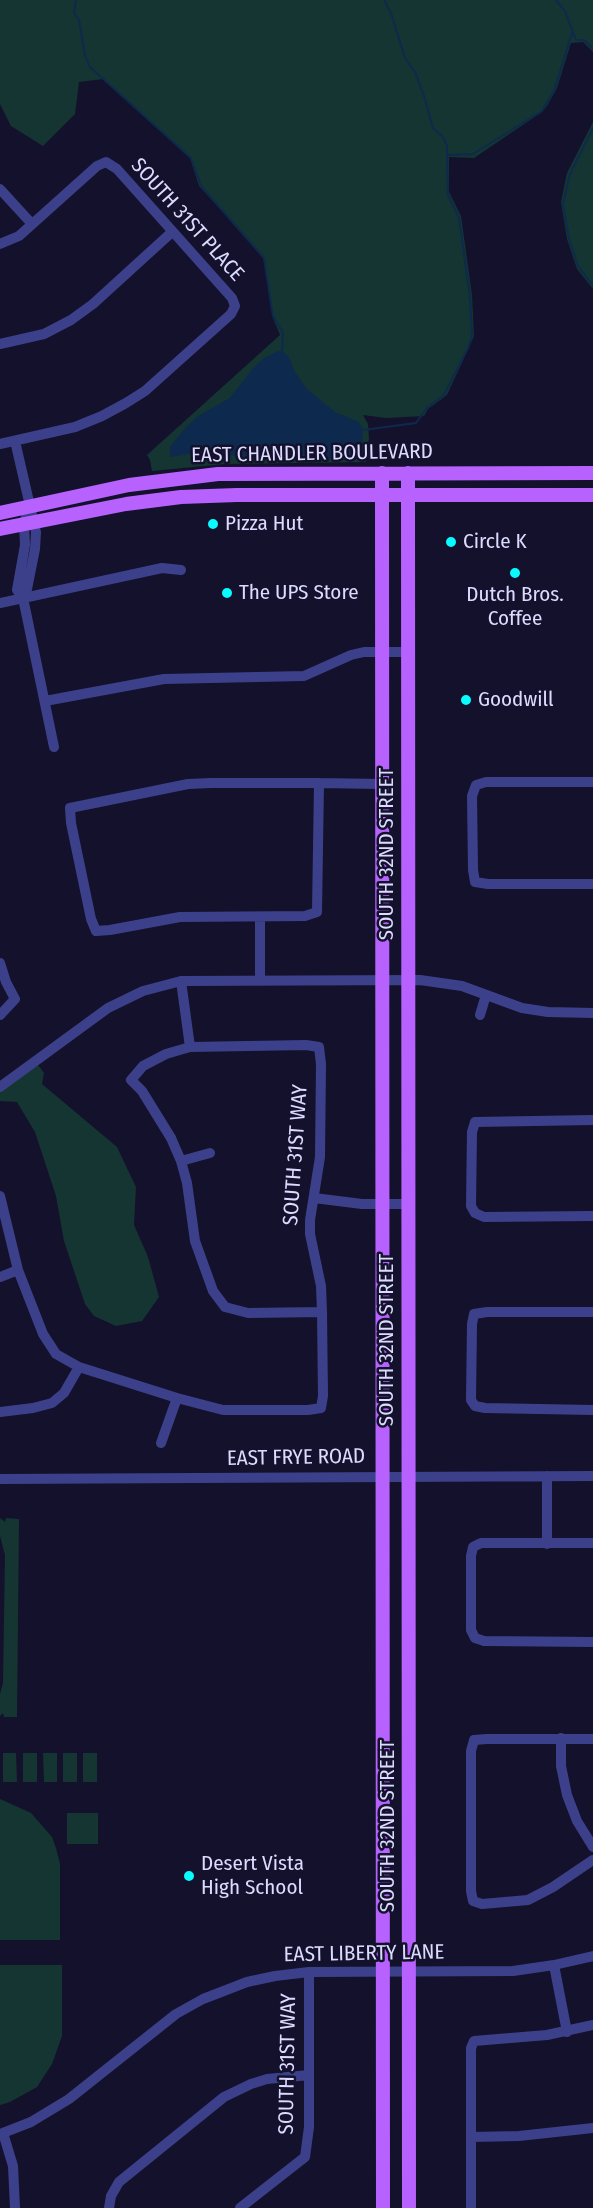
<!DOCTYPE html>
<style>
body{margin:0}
canvas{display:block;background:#13112b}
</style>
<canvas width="593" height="2208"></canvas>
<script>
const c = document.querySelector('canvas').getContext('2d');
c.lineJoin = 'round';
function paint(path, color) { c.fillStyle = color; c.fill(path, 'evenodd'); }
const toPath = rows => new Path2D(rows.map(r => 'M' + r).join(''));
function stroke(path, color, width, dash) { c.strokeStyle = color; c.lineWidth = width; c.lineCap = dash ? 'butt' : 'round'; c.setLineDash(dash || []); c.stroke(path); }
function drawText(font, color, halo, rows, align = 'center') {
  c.font = font + ' "Fira Sans Condensed",sans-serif'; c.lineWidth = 5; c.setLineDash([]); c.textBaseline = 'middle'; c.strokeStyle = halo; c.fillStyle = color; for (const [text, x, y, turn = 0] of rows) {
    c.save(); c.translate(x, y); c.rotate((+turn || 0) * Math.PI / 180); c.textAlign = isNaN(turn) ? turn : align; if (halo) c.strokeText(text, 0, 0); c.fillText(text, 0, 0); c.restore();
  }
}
paint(toPath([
 [0,0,593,0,593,52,583,42,571,43,557,88,547,106,539,114,474,158,449,157,449,192,461,216,472,295,474,336,447,395,428,409,424,416,386,418,363,415,368,424,369,438,366,462,225,464,152,471,150,460,147,455,280,335,273,318,264,257,199,186,190,158,103,79,79,82,75,114,43,146,11,126,0,104],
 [593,122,593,289,577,269,567,239,561,202,567,173],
 [36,1062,44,1073,42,1084,117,1147,136,1187,134,1225,148,1257,159,1297,142,1321,116,1326,94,1316,85,1304,64,1241,56,1196,35,1132,17,1102,0,1101,0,1087],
 [0,1518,5,1522,6,1518,19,1519,17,1717,4,1717,3,1713,0,1716,0,1694,3,1683,5,1555,0,1536],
 [3,1753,16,1753,17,1782,3,1782],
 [23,1753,37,1753,37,1782,23,1782],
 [43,1753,57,1753,57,1782,44,1782],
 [63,1753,77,1753,77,1782,63,1782],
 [83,1753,97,1753,97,1782,83,1782],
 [0,1799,31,1813,52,1837,56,1848,60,1864,60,1940,0,1940],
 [67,1813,98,1813,98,1844,67,1844],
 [0,1965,62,1965,62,2036,52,2064,37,2087,10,2102,0,2105]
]), '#143531');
paint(toPath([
 [278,351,282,351,289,357,295,372,307,389,335,412,359,422,363,430,361,456,326,459,277,450,241,456,203,452,170,457,170,447,184,429,198,416,230,398,252,369,264,358]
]), '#0d2a4e');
stroke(toPath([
 [76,0,74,13,79,20,85,56,90,67,191,158,201,186,264,258,273,316,283,333,282,351],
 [384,0,391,13,405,58,415,72,424,96,433,128,443,137,447,146,447,155],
 [556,0,565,11,576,40,584,40,593,49],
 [593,128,570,174,563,204,569,239,578,266,593,286],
 [363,430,416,423,427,408,444,395,468,348,472,336,470,297,459,218,448,195,447,155,473,154,542,111,554,91,572,33]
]), '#0d2a4e', 2);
stroke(toPath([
 [0,189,32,224],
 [0,244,19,236,97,166,106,162,117,169,232,298,235,306,231,314,145,391,126,403,102,416,75,427,0,444],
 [0,344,44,334,71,320,93,304,172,232],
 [15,441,36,532,35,549,27,589,23,598],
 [29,507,24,524,25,545,17,590,23,598,54,747],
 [0,603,162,568,181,570],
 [45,701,164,679,304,676,351,655,364,652,409,652],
 [593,782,486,782,476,785,472,796,473,870,475,882,488,884,593,884],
 [319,783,317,912,305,916,180,917,110,930,96,931,91,919,71,823,70,808,188,784,211,783,319,783,382,784],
 [260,917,260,980],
 [0,963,6,982,15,999,0,1015],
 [181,981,190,1047],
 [480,1015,486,995],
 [0,1087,108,1008,143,991,181,981,420,980,462,986,522,1008,548,1012,593,1013],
 [593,1120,475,1122,472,1132,471,1206,475,1213,484,1217,593,1216],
 [181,1161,210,1153],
 [0,1196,18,1270,43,1334,56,1354,79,1367,177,1398,223,1410,308,1410,321,1408,323,1396,322,1312,321,1286,310,1234,310,1220,320,1157,321,1064,319,1047,306,1045,190,1047,166,1054,143,1066,131,1080,142,1091,171,1138,181,1161,187,1183,195,1241,213,1291,225,1307,248,1313,322,1312],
 [314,1198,362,1204,409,1204],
 [0,1277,18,1270],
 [593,1312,487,1312,474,1314,472,1324,471,1400,475,1406,485,1408,593,1410],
 [0,1412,33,1408,52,1403,64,1393,79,1367],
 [161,1443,177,1398],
 [547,1476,547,1544],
 [0,1479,593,1476],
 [593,1543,481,1543,473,1547,471,1556,471,1630,475,1638,484,1641,593,1642],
 [561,1738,561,1766,567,1795,577,1821,593,1847],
 [593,1739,487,1739,474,1740,471,1751,471,1891,473,1901,482,1904,528,1900,553,1887,593,1860],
 [554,1965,567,2032],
 [3,2133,13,2166,15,2208],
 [0,2134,31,2122,69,2099,176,2014,203,1999,247,1982,275,1976,309,1972,513,1971,554,1965,593,1956],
 [471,2137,519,2136,593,2128],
 [109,2208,111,2196,119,2182,224,2097,251,2084,267,2079,309,2075],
 [240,2208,305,2157,309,2127,309,1972],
 [471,2208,471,2048,474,2041,547,2035,593,2025]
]), '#3c408a', 10);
stroke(toPath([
 [382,473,383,2208],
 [408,473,409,2208],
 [0,513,129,485,218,474,593,473],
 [0,529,126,504,181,497,237,495,593,495]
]), '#b762ff', 14);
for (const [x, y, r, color] of [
 [213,524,6,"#08fbff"],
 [451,542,6,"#08fbff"],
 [515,573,6,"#08fbff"],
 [227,593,6,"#08fbff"],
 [466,700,6,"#08fbff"],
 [189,1876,6,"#08fbff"]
]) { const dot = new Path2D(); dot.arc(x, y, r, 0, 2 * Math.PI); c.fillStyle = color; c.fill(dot); stroke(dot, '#13112b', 2); }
drawText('21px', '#dcdbff', '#13112b', [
 ["SOUTH 31ST PLACE",187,220,48],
 ["EAST CHANDLER BOULEVARD",312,454,-1],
 ["SOUTH 32ND STREET",387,854,-90],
 ["SOUTH 31ST WAY",296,1155,-86],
 ["SOUTH 32ND STREET",387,1340,-90],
 ["EAST FRYE ROAD",296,1458,-1],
 ["SOUTH 32ND STREET",388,1826,-90],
 ["EAST LIBERTY LANE",364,1954,-1],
 ["SOUTH 31ST WAY",288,2064,-89]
]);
drawText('21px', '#dcdbff', '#13112b', [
 ["Pizza Hut",225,524],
 ["Circle K",463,542],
 ["The UPS Store",239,593],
 ["Dutch Bros.",515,595,"center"],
 ["Coffee",515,619,"center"],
 ["Goodwill",478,700],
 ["Desert Vista",201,1864],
 ["High School",201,1888]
], 'left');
</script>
